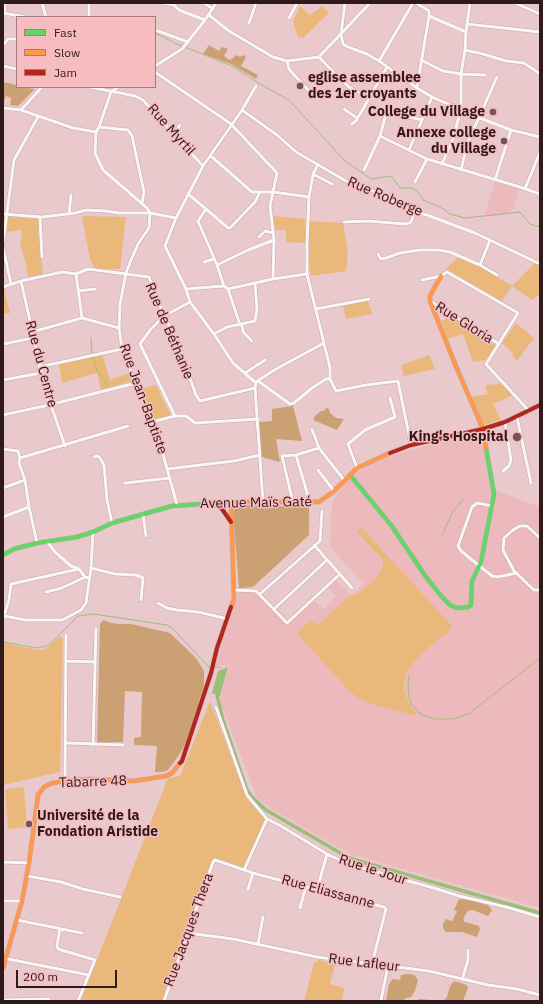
<!DOCTYPE html>
<meta charset="utf-8">
<style>
body{margin:0}
#map{position:relative;width:543px;height:1004px;overflow:hidden;background:#e9c9cb;font-family:"IBM Plex Sans",sans-serif}
canvas{display:block}
.frame{position:absolute;inset:0;border:4px solid #2e191b;pointer-events:none}
.legend{position:absolute;left:16px;top:16px;width:140px;height:72px;box-sizing:border-box;background:#f6bcbf;border:1px solid #a67b7d;margin:0;padding:5px 7px;list-style:none;font-size:12px;color:#2e191b}
.legend li{display:flex;align-items:center;gap:8px;height:20px}
.legend b{width:20px;border:1px solid #a67b7d}
.scale{position:absolute;left:16px;top:970px;width:101px;height:18px;box-sizing:border-box;border:2px solid #2e191b;border-top:0;padding-left:5px;font-size:12px;line-height:14px;white-space:nowrap;color:#2e191b;-webkit-text-stroke:3px #f6bcbf;paint-order:stroke}
</style>
<div id="map">
<canvas width="543" height="1004"></canvas>
<div class="frame"></div>
<ul class="legend">
<li><b style="height:5px;background:#63d668"></b>Fast</li>
<li><b style="height:5px;background:#ff974d"></b>Slow</li>
<li><b style="height:5px;background:#b3261e"></b>Jam</li>
</ul>
<div class="scale">200 m</div>
</div>
<script>
const c = document.querySelector('canvas').getContext('2d');
c.lineJoin = 'round';
function paint(path, color) { c.fillStyle = color; c.fill(path, 'evenodd'); }
const toPath = rows => new Path2D(rows.map(r => 'M' + r).join(''));
function stroke(path, color, width, dash) { c.strokeStyle = color; c.lineWidth = width; c.lineCap = dash ? 'butt' : 'round'; c.setLineDash(dash || []); c.stroke(path); }
function drawText(font, color, halo, rows, align = 'center') {
  c.font = font + ' "IBM Plex Sans",sans-serif'; c.lineWidth = 3; c.setLineDash([]); c.textBaseline = 'middle'; c.strokeStyle = halo; c.fillStyle = color; for (const [text, x, y, turn = 0] of rows) {
    c.save(); c.translate(x, y); c.rotate((+turn || 0) * Math.PI / 180); c.textAlign = isNaN(turn) ? turn : align; if (halo) c.strokeText(text, 0, 0); c.fillText(text, 0, 0); c.restore();
  }
}
paint(toPath([
 [495,181,519,189,514,209,503,215,484,217],
 [484,431,494,490,540,507,540,908,350,854,270,808,257,797,220,701,229,666,216,665,223,638,239,592,253,591,287,625,314,600,323,609,336,597,328,588,336,580,351,595,364,584,330,547,332,503,348,477,373,462,415,449],
 [361,527,447,633,420,655,407,672,404,683,405,693,410,705,416,712,415,716,368,703,361,700,350,692,297,634,305,625,310,621,319,624,340,605,359,593,374,580,380,572,383,565,383,560,356,531]
]), '#ecbabd');
paint(toPath([
 [300,6,310,15,323,6,329,13,303,38,298,37,293,21],
 [82,216,126,217,120,269,100,269,94,268,90,259],
 [273,216,305,219,305,243,286,242,286,230,275,230],
 [8,217,39,219,40,229,38,230,43,274,28,278,25,260,20,244,22,230,7,232],
 [309,221,343,223,348,252,346,271,311,276,309,264,308,234],
 [458,257,481,267,512,286,536,262,540,264,540,294,532,300,512,286,502,301,446,269],
 [3,289,4,289,10,313,3,313],
 [368,301,372,314,346,319,343,305],
 [452,316,496,346,487,360,473,362,463,334,448,339,441,321],
 [516,323,534,338,517,361,512,355,513,353,502,343],
 [102,354,110,380,129,373,131,381,101,390,97,373,62,383,59,364],
 [429,355,435,369,403,376,402,365],
 [501,383,513,395,493,404,501,420,484,425,470,397,488,394,485,387,489,384,494,385],
 [156,385,171,416,153,419,140,389],
 [361,527,452,626,447,633,420,655,407,672,404,683,405,693,410,705,416,712,415,716,368,703,361,700,350,692,297,634,305,625,310,621,319,624,348,597,359,593,374,580,380,572,383,565,383,560,356,531],
 [60,636,63,640,60,772,3,785,3,643,38,650,45,649],
 [210,701,247,799,266,819,243,867,213,858,163,1001,81,1001,168,778,180,776],
 [24,787,27,827,8,829,5,789],
 [319,960,335,964,330,984,344,988,342,1001,304,1001,314,963]
]), '#ebb87c');
paint(toPath([
 [209,45,219,51,222,47,228,49,224,56,230,60,237,55,240,57,243,55,246,57,241,66,258,75,256,79,231,64,203,54],
 [3,82,17,85,17,87,35,89,18,106,10,105,11,98,6,96,3,105],
 [293,406,302,441,276,439,280,462,262,457,259,422,272,421,272,409],
 [326,408,329,409,330,413,336,418,344,419,337,430,313,420,315,416,321,411,324,411],
 [240,505,309,507,309,535,253,587,239,588,233,513,235,508],
 [103,620,111,623,119,624,131,624,170,633,196,658,204,671,204,686,185,745,179,755,168,770,163,772,155,772,157,746,135,745,134,743,134,738,141,737,142,692,125,691,123,742,97,743,100,624],
 [459,899,472,900,489,906,492,910,488,916,473,910,468,911,465,915,463,920,465,922,479,926,480,929,477,937,462,932,446,932,443,928,443,924,446,919,451,921,453,920,457,911,454,910],
 [408,974,414,975,418,980,415,991,411,997,405,998,404,1001,386,1001,389,984,393,979,400,980,401,975],
 [454,981,467,985,468,988,463,1001,415,1001,420,999,443,1001,447,997,450,986]
]), '#cba072');
paint(toPath([
 [228,667,220,696,212,693,218,671]
]), '#9bbe79');
stroke(toPath([
 [155,33,177,44,232,66,260,84,289,100,344,160,371,179,391,176,400,188,413,188,420,194,423,200,440,207,450,214,465,218,520,212,530,224,540,227],
 [91,338,92,353],
 [93,357,97,370,108,386],
 [442,535,453,511,463,500],
 [3,642,37,648,46,646,54,640,78,616,94,614,167,625,171,627,209,667,211,667],
 [214,667,220,667,222,669],
 [409,676,408,688,409,697,412,705,419,713,434,719,453,719,470,713,540,658]
]), '#9bbe79', 1);
stroke(toPath([
 [217,695,223,720,247,790,252,797,266,810,349,858,540,913]
]), '#9bbe79', 3.5);
const street = toPath([
 [4,3,5,14],
 [42,3,46,17],
 [164,3,174,5,179,10,205,20],
 [204,3,213,9],
 [345,3,341,34,343,44,348,47,367,54,379,61,417,88,432,97,480,118,511,130,540,137],
 [416,3,429,11,429,16,417,88],
 [515,3,540,14],
 [3,13,26,17],
 [209,15,229,31,273,57,287,61,319,57,336,75,349,87,368,98],
 [429,16,466,32],
 [89,17,89,3],
 [289,18,297,3],
 [249,23,256,3],
 [467,24,540,32],
 [155,30,188,42],
 [3,45,8,39,17,39],
 [465,50,483,54,506,61,524,63,540,74],
 [319,57,370,3],
 [421,60,443,71,461,74,485,75],
 [287,61,289,69,296,77,314,96],
 [379,61,413,3],
 [3,66,17,69],
 [155,66,182,49,205,20,216,3],
 [155,72,231,124,277,173,270,206,274,240,273,279],
 [256,86,242,110,203,166,176,218,165,246,186,289,190,302,214,334,233,363,256,383,255,388,263,502],
 [90,87,135,96,143,100,203,166],
 [118,87,111,92,99,127,96,132,95,153,103,170,147,208,150,213,149,228,138,244,131,260,126,273,120,304,119,328,122,349,160,443,177,505],
 [3,108,21,110,73,128,96,132],
 [344,109,357,118],
 [21,110,42,87],
 [242,110,277,135,296,152,353,185,371,190,414,212,427,215,475,233,540,264],
 [352,124,356,121,387,67],
 [99,127,128,130,132,136,144,192,142,203],
 [174,134,180,125],
 [380,136,427,159,520,187,540,194],
 [409,150,432,97],
 [211,156,252,192,273,192,309,197],
 [318,164,313,174,309,197,307,243,307,274,330,368,330,379,336,391,366,385,398,381,411,445],
 [442,164,453,139,461,109,461,74,465,50,466,32,470,3],
 [364,170,380,136,386,114,392,113,422,120],
 [461,170,468,142,497,77],
 [313,174,332,184],
 [495,180,511,130],
 [415,182,427,159],
 [525,189,540,152],
 [188,194,206,209,198,221,217,265,224,286],
 [206,209,228,228,230,228,255,202,260,192],
 [3,214,42,217,75,213,86,210,106,211,119,213,150,213,176,218],
 [69,214,71,195],
 [40,217,42,257],
 [344,222,368,221,404,224,410,223,412,220,414,212],
 [259,237,265,231,273,233],
 [490,240,480,265,497,275],
 [3,243,14,160,38,117],
 [3,247,11,284],
 [378,254,381,259,386,258,400,253,419,250,439,250,450,252,480,265],
 [204,262,214,259],
 [217,265,248,250,274,240],
 [76,274,82,318],
 [422,280,441,276,447,272,518,313,486,364,529,411],
 [21,281,49,405,52,408,65,446],
 [3,287,21,281,62,272,76,274,88,269,149,277,157,300,179,346,187,370,196,395,200,401,255,388],
 [186,289,224,286,228,289,273,279,307,274],
 [228,289,240,325],
 [78,291,95,289],
 [430,301,499,344],
 [316,309,369,299],
 [242,324,243,332,252,341],
 [32,332,82,318,119,328],
 [214,334,227,327,255,321,257,309,255,284],
 [3,344,33,338],
 [39,367,122,349],
 [245,373,265,360],
 [3,380,41,373],
 [257,381,276,369,324,343],
 [258,381,290,404,294,403,312,388,326,379,330,379],
 [3,415,49,405,136,383],
 [175,416,140,344,151,329,164,316,190,302],
 [517,417,531,483],
 [152,422,175,416,186,416,195,423,258,419],
 [312,429,319,448,344,480],
 [3,449,18,451,20,458,19,463,25,480,29,507,37,543],
 [296,455,310,503],
 [94,457,97,456,100,458,104,465,107,500,112,523],
 [20,458,128,426],
 [357,468,348,444,365,430,395,417,390,398],
 [167,469,234,461,260,455],
 [318,470,334,491],
 [503,471,509,466,511,460,505,422],
 [125,483,170,478],
 [3,488,25,480],
 [293,503,282,456,296,455,319,448],
 [492,506,477,503,472,507,458,546,461,551,492,576,497,577,517,573],
 [143,514,146,536],
 [3,517,29,507],
 [540,538,527,526,520,526,513,530,504,538,503,550,514,571,534,590,540,590],
 [47,541,55,552,71,566,79,569,85,577,89,578],
 [314,545,352,588],
 [91,568,115,574,136,575,143,578,141,600],
 [235,590,256,591,287,623,340,574],
 [46,592,62,588,85,577],
 [260,594,320,541,322,511],
 [158,603,167,608,177,610,198,612,228,619],
 [274,609,327,560],
 [4,616,26,620,62,620,81,610,86,603,91,568,93,532],
 [3,619,9,600,11,584,79,569],
 [67,661,95,662],
 [216,707,247,795,267,819],
 [67,743,123,745],
 [93,745,96,629],
 [65,781,66,635],
 [3,862,29,863],
 [244,870,267,819,281,826,327,854,348,864,437,889,459,896,506,907,540,917],
 [27,876,61,882,83,889,120,897],
 [248,889,253,873],
 [317,890,327,854],
 [3,901,22,901],
 [300,908,306,886],
 [17,920,82,933],
 [60,928,57,945,58,949,95,960,78,1001],
 [188,933,233,939,317,957,429,971,488,985,517,989,540,995],
 [258,944,263,917],
 [3,958,89,975],
 [462,980,468,960,468,950],
 [3,1000,49,999],
 [381,1000,388,966],
 [164,1001,213,862,215,860,253,873,354,900,384,907,386,909,372,964]
]);
const fast = toPath([
 [350,475,391,525,426,577,443,598,450,605,457,608,468,607,471,605,472,581,481,562,494,494,486,448],
 [3,555,14,549,37,543,77,537,93,532,112,523,172,506,230,502]
]);
const slow = toPath([
 [441,276,430,296,430,301,455,364,483,429,486,448],
 [230,502,319,502,334,491,357,468,390,453],
 [231,502,234,599,231,607],
 [3,968,22,901,29,863,38,795,44,787,52,783,65,781,90,779,134,781,166,776,172,773,180,763]
]);
const jam = toPath([
 [390,453,411,445,483,429,505,422,540,405],
 [214,503,222,509,231,522],
 [180,763,182,761,211,673,217,648,231,607]
]);
stroke(street, '#c3aaab', 4);
stroke(fast, '#c3aaab', 5);
stroke(slow, '#c3aaab', 5);
stroke(jam, '#c3aaab', 5);
stroke(street, '#fcf7f7', 3);
stroke(fast, '#63d668', 4);
stroke(slow, '#ff974d', 4);
stroke(jam, '#b3261e', 4);
for (const [x, y, r, color] of [
 [300,86,4,"#6f5759"],
 [493,112,4,"#6f5759"],
 [504,141,4,"#6f5759"],
 [517,437,5,"#6f5759"],
 [29,824,4,"#6f5759"]
]) { const dot = new Path2D(); dot.arc(x, y, r, 0, 2 * Math.PI); c.fillStyle = color; c.fill(dot); stroke(dot, '#f6bcbf', 1.5); }
drawText('bold 14px', '#2e191b', '#f6bcbf', [
 ["eglise assemblee",308,78,"left"],
 ["des 1er croyants",308,94,"left"],
 ["College du Village",485,112],
 ["Annexe college",496,133],
 ["du Village",496,149],
 ["King's Hospital",508,437],
 ["Université de la",37,816,"left"],
 ["Fondation Aristide",37,832,"left"]
], 'right');
drawText('14px', '#2e191b', '#f6bcbf', [
 ["Rue Myrtil",171,130,48],
 ["Rue Roberge",385,197,23],
 ["Rue Gloria",464,323,32],
 ["Rue de Béthanie",169,331,67],
 ["Rue du Centre",41,364,75],
 ["Rue Jean-Baptiste",143,399,70],
 ["Avenue Maïs Gaté",256,503,-1],
 ["Tabarre 48",93,782,-2],
 ["Rue le Jour",373,870,18],
 ["Rue Eliassanne",328,892,15],
 ["Rue Jacques Thera",189,930,-70],
 ["Rue Lafleur",364,963,7]
]);
</script>
